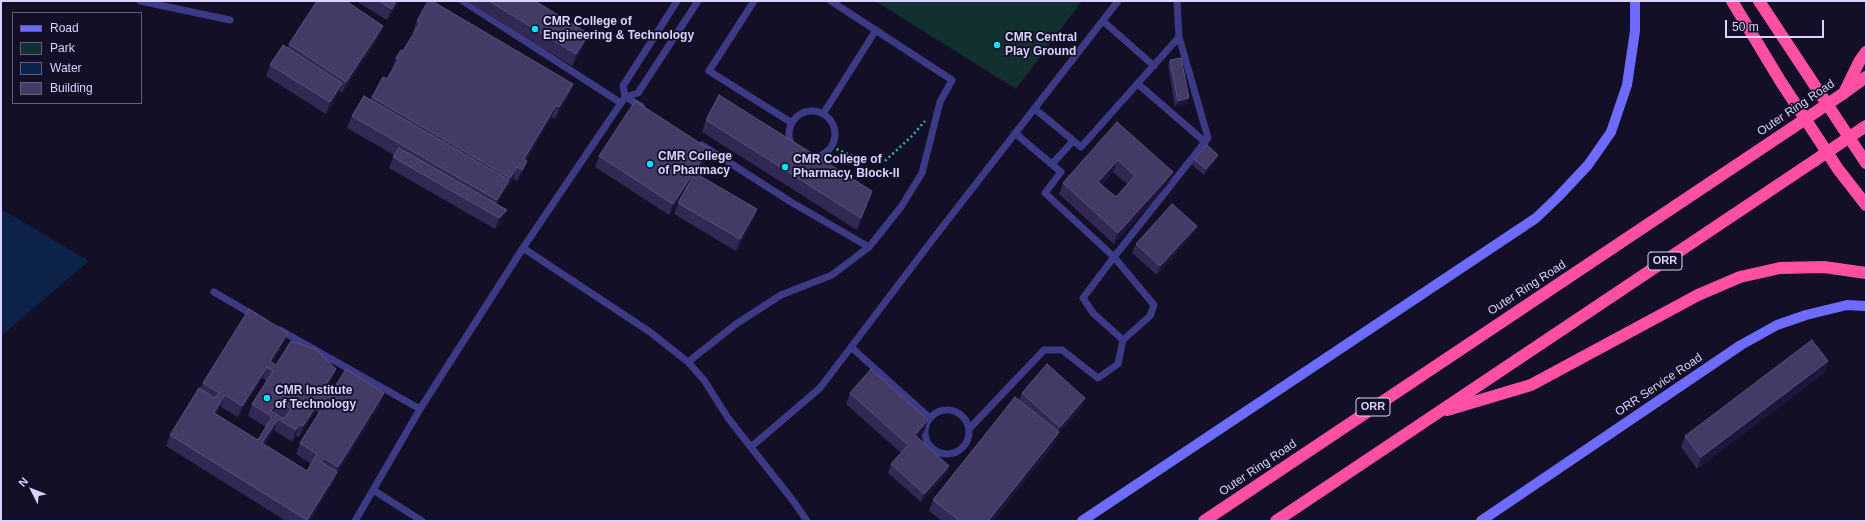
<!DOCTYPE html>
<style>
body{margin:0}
#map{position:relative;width:1867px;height:522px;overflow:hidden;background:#130f26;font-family:Helvetica,sans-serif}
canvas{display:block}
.frame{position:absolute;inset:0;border:2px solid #d9d4ff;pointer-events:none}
.legend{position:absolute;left:12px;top:12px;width:130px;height:92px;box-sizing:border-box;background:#130f26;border:1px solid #625e7d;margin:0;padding:5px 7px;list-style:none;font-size:12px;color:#d9d4ff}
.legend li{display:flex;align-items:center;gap:8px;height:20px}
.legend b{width:20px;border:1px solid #625e7d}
.north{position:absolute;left:12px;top:470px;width:40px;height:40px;-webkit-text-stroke:3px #130f26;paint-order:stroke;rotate:312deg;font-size:11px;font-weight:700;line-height:16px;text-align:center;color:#d9d4ff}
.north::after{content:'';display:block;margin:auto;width:14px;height:18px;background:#d9d4ff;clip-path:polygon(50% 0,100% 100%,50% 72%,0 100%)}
.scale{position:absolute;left:1725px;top:20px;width:99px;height:18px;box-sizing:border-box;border:2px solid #d9d4ff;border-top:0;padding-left:5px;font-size:12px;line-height:14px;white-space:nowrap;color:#d9d4ff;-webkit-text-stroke:3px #130f26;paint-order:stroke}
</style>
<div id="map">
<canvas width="1867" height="522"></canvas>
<div class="frame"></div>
<ul class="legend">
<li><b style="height:5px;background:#6f6bff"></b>Road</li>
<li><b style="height:11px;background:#12302f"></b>Park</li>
<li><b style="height:11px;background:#0c2248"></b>Water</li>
<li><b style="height:11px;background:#433a66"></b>Building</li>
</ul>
<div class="north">N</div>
<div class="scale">50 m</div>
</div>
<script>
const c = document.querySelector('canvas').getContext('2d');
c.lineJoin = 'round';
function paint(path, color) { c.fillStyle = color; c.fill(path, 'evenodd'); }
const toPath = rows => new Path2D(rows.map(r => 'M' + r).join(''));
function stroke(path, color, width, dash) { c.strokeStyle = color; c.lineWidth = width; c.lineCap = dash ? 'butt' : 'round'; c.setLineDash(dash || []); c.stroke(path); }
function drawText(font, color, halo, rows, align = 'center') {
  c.font = font + ' Helvetica,sans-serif'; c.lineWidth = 3.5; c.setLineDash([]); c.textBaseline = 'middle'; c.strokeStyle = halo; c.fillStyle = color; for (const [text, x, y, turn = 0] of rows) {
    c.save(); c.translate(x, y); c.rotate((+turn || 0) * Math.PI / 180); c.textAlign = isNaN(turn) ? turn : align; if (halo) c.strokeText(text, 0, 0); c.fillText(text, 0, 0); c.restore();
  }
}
paint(toPath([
 [875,1,1082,1,1016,89]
]), '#12302f');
paint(toPath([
 [1,209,89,261,1,336]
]), '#0c2248');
stroke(toPath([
 [832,147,857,158,886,160,913,135,925,121]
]), '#2fb8b0', 2.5, [2, 3]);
stroke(toPath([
 [140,1,230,20],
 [463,1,621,103],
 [754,1,709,71,792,123],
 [1103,21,1154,66],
 [1138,84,1205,142],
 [641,106,625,97,623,86,677,1],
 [1035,109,1081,147,1179,37],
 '789 134a23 23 0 1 1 46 0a23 23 0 1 1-46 0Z',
 [823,114,876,30],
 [702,145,791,202,869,247],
 [1052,164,1073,141],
 [523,248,650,332,688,362,704,380,728,418,794,502,807,521],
 [214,292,255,316],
 [280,330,420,409],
 [1123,340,1150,316,1154,305,1114,257,1208,138,1179,37,1177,1],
 [852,348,930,418],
 [688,362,736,324,781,295,832,275,869,247,901,207,922,173,940,102,952,80,831,1],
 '925 432a22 22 0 1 1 44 0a22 22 0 1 1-44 0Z',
 [969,429,1044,350,1062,350,1098,378,1118,364,1123,340,1093,313,1083,298,1114,257,1045,193,1061,172,1015,133],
 [751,447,820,388,933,239,1118,1],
 [373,490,422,521],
 [355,521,420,409,523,248,621,103,625,97,638,93,698,1]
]), '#3d3a85', 7);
stroke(toPath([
 [1082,521,1536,218,1558,197,1588,165,1611,132,1627,85,1635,31,1635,1],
 [1481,521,1741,345,1777,325,1806,315,1847,305,1866,306]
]), '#6f6bff', 10);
stroke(toPath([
 [1732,1,1781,82,1838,169,1866,205],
 [1759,1,1866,163],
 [1845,92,1866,77],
 [1844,93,1859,62,1866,52],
 [1447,410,1531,385,1698,295,1740,277,1780,268,1824,267,1866,273],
 [1204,521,1792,128],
 [1276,521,1814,161]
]), '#ff4fa3', 12);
stroke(toPath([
 [1792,128,1844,93],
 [1814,161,1866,126]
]), '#ff4fa3', 12);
paint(toPath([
 [356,1,399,1,387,20],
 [466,1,539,1,537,3,584,46,572,66],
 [417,21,573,84,569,96,555,119,552,117,526,160,523,172,517,181,513,179,506,190,505,189,497,204,503,221,495,229,389,168,394,155,347,128,352,116,370,100,372,97,387,79,392,69,396,58,403,51,414,33,412,33],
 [379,37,342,93,339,91,338,94,326,114,266,76,270,65,287,48,289,44],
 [1170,60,1189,98,1187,104,1175,107,1168,66],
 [706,120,867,202,857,230,702,132],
 [1117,122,1169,183,1114,244,1059,194,1063,183],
 [1113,172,1127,184,1116,197,1102,185],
 [1218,155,1216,161,1204,175,1192,165,1194,159],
 [599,156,705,161,696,174,757,209,753,221,736,251,674,214,678,203,687,187,669,215,595,167],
 [1197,226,1193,234,1157,275,1132,253,1136,244],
 [283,344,272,362,276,365,332,380,324,393,329,396,380,405,336,476,333,483,310,521,286,521,166,446,170,435,200,388,203,383],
 [262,378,267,381,252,404,248,416,266,427,258,440,216,414,221,407,238,417],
 [315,411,319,413,300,443,296,454,311,464,307,471,265,444,274,430,292,442,296,436,299,437],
 [1828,361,1824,373,1697,469,1681,447,1685,436],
 [850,393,928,420,924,432,918,438,946,475,921,502,888,473,891,464,901,453,846,404],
 [1022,393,1085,398,1082,407,1058,434,1055,443,993,521,942,521,929,511,933,500,1019,400]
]), '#312854');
paint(toPath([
 [396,1,399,1,387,20,392,9],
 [383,26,379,37,342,93,346,82],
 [589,34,584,46,572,66,576,54],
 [342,83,338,94,326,114,330,102],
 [573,84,569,96,555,119,559,107],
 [1189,98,1187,104,1175,107,1178,101],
 [556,105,552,117,520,171,524,159],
 [709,149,705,161,669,215,673,204],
 [1218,155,1216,161,1204,175,1206,169],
 [1118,160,1113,172,1094,193,1098,182],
 [527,161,523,172,517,181,522,170],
 [517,167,513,179,506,190,510,178],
 [1173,172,1169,183,1114,244,1118,233],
 [509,180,505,191,493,212,497,200],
 [757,209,753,221,736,251,740,239],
 [507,210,503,221,495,229,499,218],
 [1197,226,1193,234,1157,275,1160,266],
 [288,333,283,344,269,368,270,361],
 [1828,361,1824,373,1697,469,1701,457],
 [267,367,262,378,238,417,242,406],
 [336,369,332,380,317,403,321,392],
 [384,393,380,405,336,476,333,483,310,521,307,521,336,474,338,467],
 [225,395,221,407,210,424,214,413],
 [1085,398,1082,407,1058,434,1055,443,993,521,988,521,1057,434,1060,427],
 [320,400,315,411,299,437,303,426],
 [278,401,273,412,271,411],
 [278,419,274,430,258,454,262,443],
 [928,420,924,432,903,455,907,444],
 [300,424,296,436,292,442,296,430],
 [949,466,946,475,921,502,924,494]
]), '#1d163a');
const building = toPath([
 [317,1,346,1,383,26,346,82,289,44,317,1],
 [379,1,396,1,392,9,379,1],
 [428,1,432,1,573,84,559,107,556,105,524,159,527,161,522,170,517,167,510,178,372,97,383,77,387,79,399,59,396,58,401,50,403,51,420,23,417,21,428,1],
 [489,1,535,1,589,34,576,54,489,1],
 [283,45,342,83,330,102,270,65,283,45],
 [1181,58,1189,98,1178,101,1170,60,1181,58],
 [719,95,872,191,861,218,706,120,719,95],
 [364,96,509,180,497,200,352,116,364,96],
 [635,101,709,149,673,204,599,156,635,101],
 [1117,122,1173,172,1118,233,1063,183,1117,122],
 [1118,160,1135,176,1116,197,1098,182,1118,160],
 [1207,145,1218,155,1206,169,1194,159,1207,145],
 [399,148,507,210,499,218,393,157,399,148],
 [695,173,757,209,740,239,678,203,695,173],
 [1172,204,1197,226,1160,266,1136,244,1172,204],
 [249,309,288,333,270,361,276,365,291,341,316,349,336,369,321,392,329,396,346,369,384,393,338,467,324,458,321,462,337,472,307,520,170,435,199,388,215,398,219,393,203,383,249,309],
 [267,367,273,371,252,404,272,417,258,440,214,413,225,395,242,406,267,367],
 [320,400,325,403,300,443,317,454,307,471,262,443,278,419,296,430,300,424,303,426,320,400],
 [278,401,291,409,284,419,271,411,278,401],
 [1812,340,1828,361,1701,457,1685,436,1812,340],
 [1047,364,1085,398,1060,427,1022,393,1047,364],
 [871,369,928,420,907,444,850,393,871,369],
 [1015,397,1059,432,988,521,960,521,933,500,1015,397],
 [916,436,949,466,924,494,891,464,916,436]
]);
paint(building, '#433a66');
stroke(building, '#5a527e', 1);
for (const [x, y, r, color] of [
 [535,29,4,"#00e5ff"],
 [997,45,4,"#00e5ff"],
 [650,164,4,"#00e5ff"],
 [785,167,4,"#00e5ff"],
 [267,398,4,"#00e5ff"]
]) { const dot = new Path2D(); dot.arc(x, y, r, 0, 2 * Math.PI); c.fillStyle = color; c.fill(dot); stroke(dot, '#130f26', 1.5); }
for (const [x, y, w] of [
 [1665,261,34],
 [1373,407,34]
]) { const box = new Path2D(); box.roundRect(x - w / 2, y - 9, w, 18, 3); c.fillStyle = '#130f26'; c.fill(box); stroke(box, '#d9d4ff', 1); }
drawText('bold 11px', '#d9d4ff', null, [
 ["ORR",1665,261],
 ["ORR",1373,407]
]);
drawText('bold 12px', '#d9d4ff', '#130f26', [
 ["CMR College of",543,22],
 ["Engineering & Technology",543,36],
 ["CMR Central",1005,38],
 ["Play Ground",1005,52],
 ["CMR College",658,157],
 ["of Pharmacy",658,171],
 ["CMR College of",793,160],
 ["Pharmacy, Block-II",793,174],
 ["CMR Institute",275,391],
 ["of Technology",275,405]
], 'left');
drawText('12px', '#d9d4ff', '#130f26', [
 ["Outer Ring Road",1796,108,-34],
 ["Outer Ring Road",1527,288,-33],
 ["ORR Service Road",1659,385,-34],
 ["Outer Ring Road",1258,468,-34]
]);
</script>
